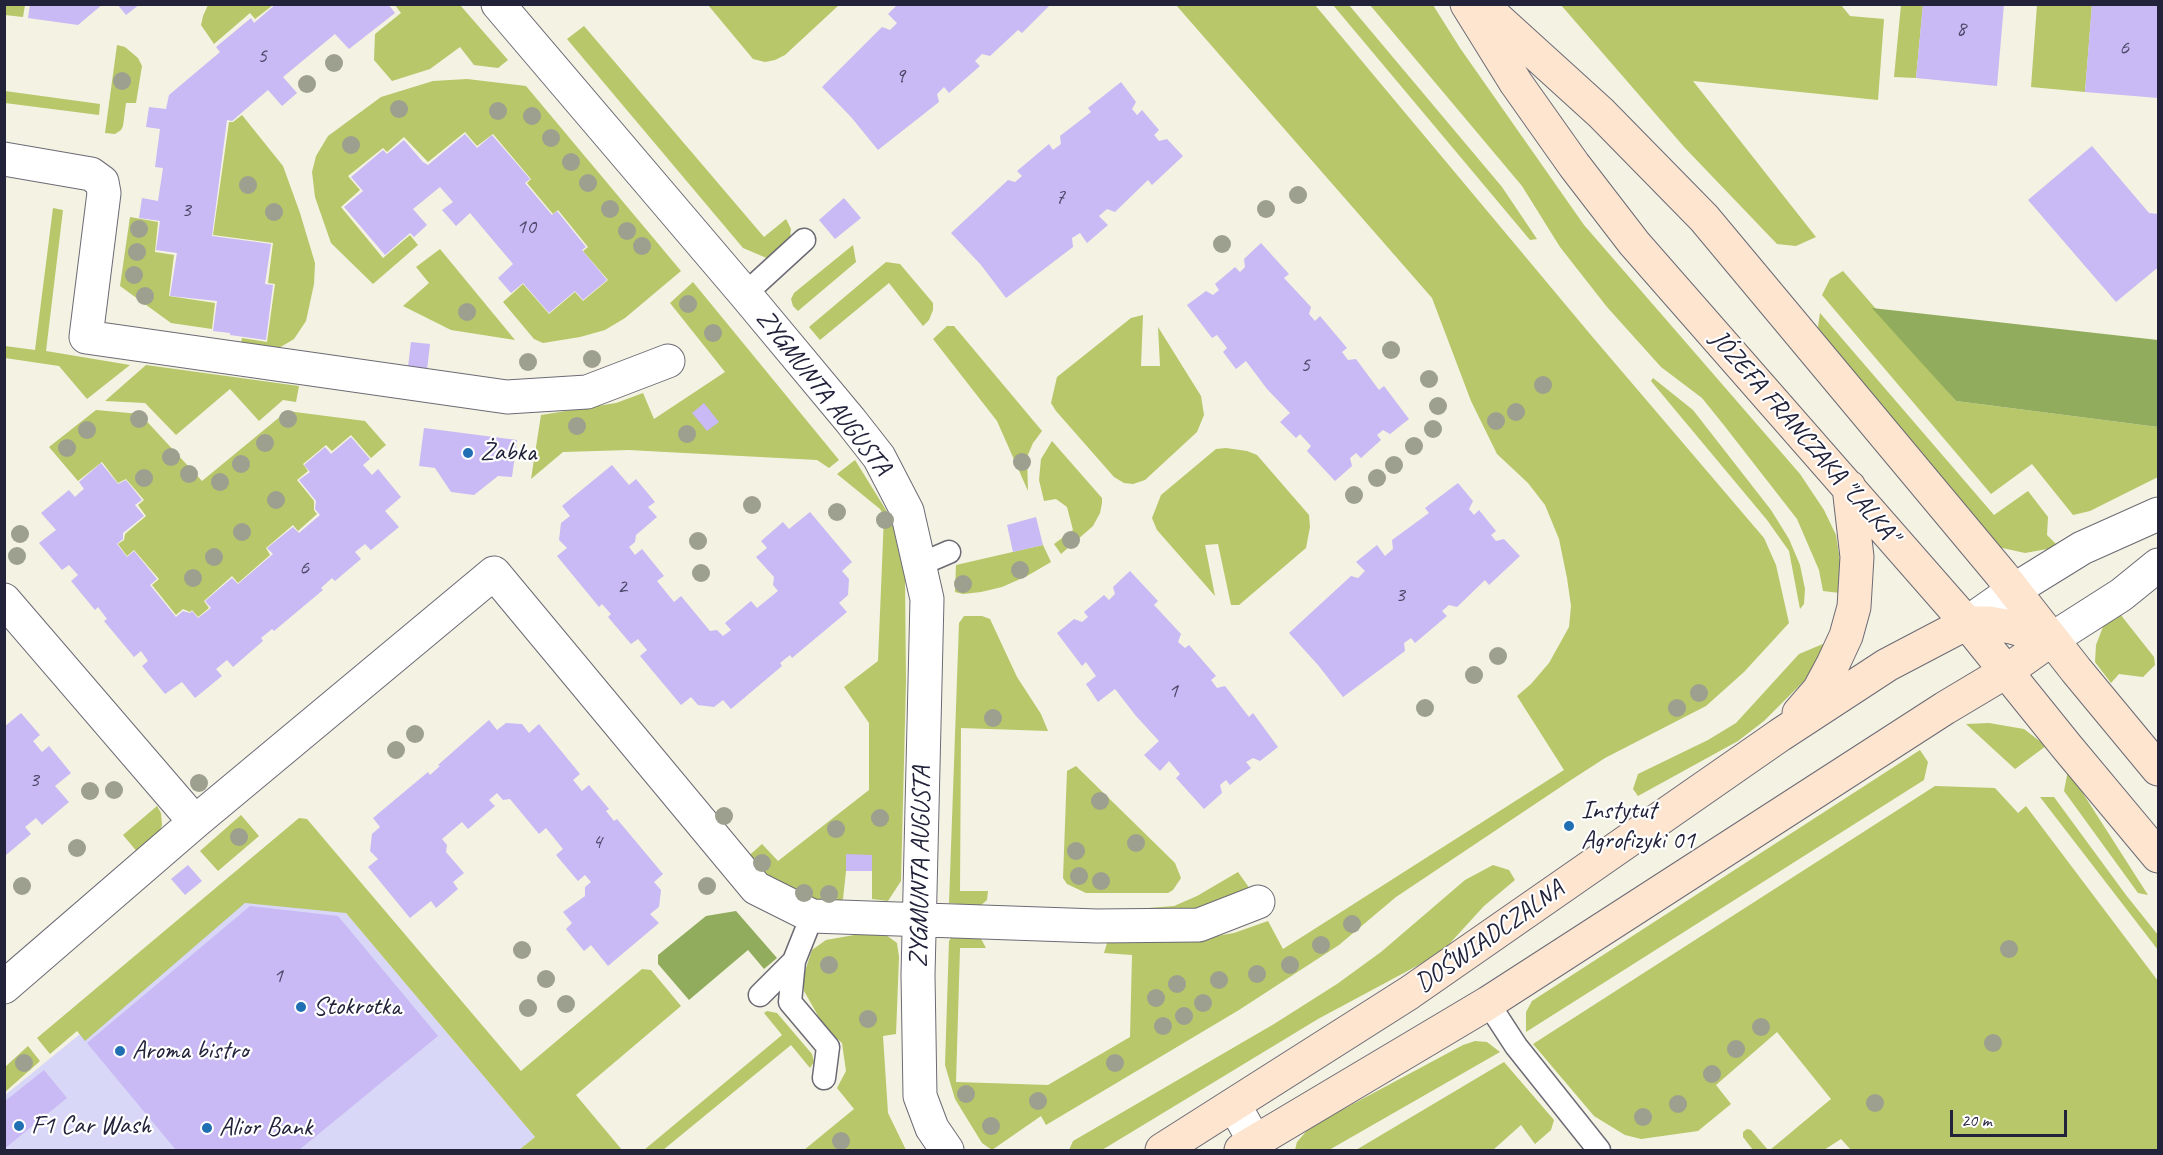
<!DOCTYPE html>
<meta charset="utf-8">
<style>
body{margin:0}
#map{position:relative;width:2163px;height:1155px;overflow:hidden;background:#f4f2e2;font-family:Caveat,sans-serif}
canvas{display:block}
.frame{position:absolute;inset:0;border:6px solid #22223b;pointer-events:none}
.scale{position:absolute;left:1950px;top:1110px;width:117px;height:27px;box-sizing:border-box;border:3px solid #22223b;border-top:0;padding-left:8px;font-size:18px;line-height:21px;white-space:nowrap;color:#22223b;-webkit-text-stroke:4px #fff;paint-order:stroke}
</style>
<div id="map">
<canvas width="2163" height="1155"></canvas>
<div class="frame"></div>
<div class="scale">20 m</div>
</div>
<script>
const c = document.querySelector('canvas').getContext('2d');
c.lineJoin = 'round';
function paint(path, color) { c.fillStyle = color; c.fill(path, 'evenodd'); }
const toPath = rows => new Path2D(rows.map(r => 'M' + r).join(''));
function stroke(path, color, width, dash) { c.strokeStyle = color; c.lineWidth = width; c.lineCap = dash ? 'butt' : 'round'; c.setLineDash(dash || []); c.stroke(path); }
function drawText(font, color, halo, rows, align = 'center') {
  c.font = font + ' Caveat,sans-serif'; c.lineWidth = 4.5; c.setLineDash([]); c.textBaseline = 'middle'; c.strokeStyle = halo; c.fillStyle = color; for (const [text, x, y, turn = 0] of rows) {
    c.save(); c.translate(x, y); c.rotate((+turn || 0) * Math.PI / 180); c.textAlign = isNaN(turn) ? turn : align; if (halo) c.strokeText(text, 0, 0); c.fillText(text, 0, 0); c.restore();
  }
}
paint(toPath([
 [298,856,535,1137,519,1150,5,1150,4,1096]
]), '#d9d7f8');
paint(toPath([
 [5,4,25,5,23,17,5,15],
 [208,5,208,4,273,5,255,19,250,13,214,44,201,25,203,16],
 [460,5,508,60,498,68,474,65,460,47,430,69,392,81,374,60,375,34,401,13,395,5],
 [708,5,839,5,785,55,775,60,765,62,753,59],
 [1176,5,1315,5,1590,334,1764,538,1776,565,1789,623,1744,672,1706,706,1605,758,1571,780,1396,897,1339,945,1239,1010,1046,1125,1041,1116,992,1150,982,1143,955,1099,945,1065,949,941,953,935,979,935,986,948,960,948,956,1082,1048,1085,1130,1037,1132,955,1104,953,1108,940,1199,939,1234,933,1268,921,1283,949,1564,770,1517,696,1531,684,1549,663,1569,627,1571,606,1567,578,1559,539,1545,505,1528,483,1497,454,1471,401,1432,298],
 [1333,5,1349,5,1502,187,1537,239,1530,240],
 [1370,5,1433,5,1460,48,1584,225,1800,474,1824,510,1836,535,1840,561,1840,593,1823,591,1819,570,1797,519,1723,424,1702,398,1661,367,1607,307,1560,247,1522,186],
 [1841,5,1850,16,1884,19,1878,100,1693,81,1816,237,1796,246,1777,244,1685,148,1561,5],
 [1901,5,1923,5,1916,78,1894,77],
 [2037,5,2092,5,2085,92,2031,87],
 [584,26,764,237,786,219,791,229,790,237,769,259,743,248,567,39],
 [117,45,125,47,138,58,142,66,136,103,126,103,123,126,121,130,115,134,105,133],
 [467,79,526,86,681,271,625,318,605,330,580,337,543,343,534,339,503,302,523,284,549,314,575,292,583,301,608,280,583,251,588,247,558,210,553,214,527,183,531,179,493,134,477,146,465,132,428,162,404,137,387,152,383,148,348,176,360,190,341,207,383,258,410,235,418,245,373,284,331,243,315,197,312,172,316,156,328,136,381,97,433,81],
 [5,91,100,104,99,115,5,103],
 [242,115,283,166,300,213,315,263,314,284,306,321,294,339,279,348,240,347,242,338,267,342,275,284,268,283,273,243,213,235,229,122,233,122],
 [53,208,63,210,46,351,130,365,87,399,59,366,5,358,5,346,35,350],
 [130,217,158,222,155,252,174,255,169,296,215,303,212,329,171,323,120,286],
 [853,245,856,262,798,311,793,306,791,299,794,293],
 [440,249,515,340,451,330,403,306,429,283,416,267],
 [886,262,900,264,933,303,933,310,929,320,923,326,889,283,820,340,809,327],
 [1843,271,1956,401,2158,427,2158,477,2090,511,2073,515,2032,464,1991,494,1822,295,1830,279],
 [693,282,839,460,829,468,817,460,628,450,563,452,531,479,541,415,616,403,643,393,654,419,725,372,670,303],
 [1820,313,1994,515,2028,491,2048,517,2047,535,2057,545,2053,548,2025,553,1998,547,1831,350,1818,327],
 [1143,315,1141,366,1160,366,1158,327,1201,396,1204,415,1197,432,1145,480,1133,484,1124,483,1114,477,1056,411,1051,403,1057,377,1131,318],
 [947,326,954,326,1042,431,1033,443,1027,457,1028,491,997,421,933,339],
 [146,365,299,386,296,402,283,400,259,421,230,389,176,435,145,403,105,401],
 [1653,378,1693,410,1771,510,1789,539,1800,565,1805,589,1804,604,1800,609,1789,551,1767,520,1651,381],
 [96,410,140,414,202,481,287,411,365,421,386,445,371,458,351,435,332,451,326,445,303,464,308,471,297,480,314,501,314,510,317,514,298,531,293,525,266,548,270,555,238,583,232,576,204,601,209,608,198,617,192,610,190,612,183,609,176,615,152,585,159,579,134,550,127,556,118,544,124,540,125,534,146,516,138,505,144,500,126,479,118,483,102,462,78,481,49,447],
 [1052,441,1102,498,1102,503,1100,513,1093,526,1061,554,1054,544,1073,530,1067,507,1056,499,1044,501,1039,480,1041,459],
 [1226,448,1247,451,1257,455,1309,515,1310,527,1306,548,1239,605,1231,605,1218,544,1205,545,1215,596,1157,530,1152,518,1161,495,1216,449],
 [855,460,891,518,905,579,906,681,901,881,888,901,872,899,872,855,846,871,843,899,833,910,759,879,744,860,762,844,778,861,869,790,869,723,844,687,878,661,884,516,880,509,837,474],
 [1043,545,1051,562,1027,576,1002,587,981,592,963,594,955,592,956,565],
 [2120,614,2154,657,2155,665,2143,677,2119,674,2111,683,2095,662,2096,645,2103,627],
 [964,616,982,616,990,619,1017,677,1041,714,1048,731,961,728,960,891,988,891,987,900,980,906,949,903,959,623],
 [1830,641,1817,664,1805,680,1764,721,1738,741,1638,796,1633,789,1638,774,1708,740,1736,723,1799,654],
 [1989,723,2024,729,2046,746,2015,769,1966,724],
 [1920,750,1928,762,1924,780,1526,1032,1526,1012,1532,1001],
 [1076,766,1175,863,1181,878,1173,890,1168,893,1086,893,1067,884,1063,878,1067,771],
 [2068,770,2148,895,2138,893,2064,791],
 [1935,786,1995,788,2018,813,2026,806,2158,981,2158,1150,1851,1150,1841,1139,1824,1150,1770,1150,1831,1099,1777,1032,1716,1085,1731,1104,1698,1131,1641,1139,1625,1135,1594,1116,1533,1044],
 [2040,797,2054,797,2126,895,2158,935,2158,950],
 [157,806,161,813,162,825,159,834,139,854,123,835],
 [241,815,259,836,218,871,200,851],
 [299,818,307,819,521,1071,642,969,651,970,681,1006,576,1095,622,1150,519,1150,535,1137,346,913,245,903,85,1041,77,1031,50,1054,37,1038],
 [1493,865,1509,870,1515,880,1484,906,1441,953,1318,1019,1102,1150,1069,1150,1073,1141,1274,1024,1337,984,1381,952,1465,880],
 [1238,872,1255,896,1226,906,1166,911,1135,909,1174,906,1197,896],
 [871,932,886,935,897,943,899,957,896,1034,883,1036,888,1113,906,1150,804,1150,854,1109,837,1088,846,1071,842,1043,825,1028,804,991,803,977,812,950,826,940],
 [767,1011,777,1013,812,1054,814,1062,810,1068,791,1045,663,1150,644,1150,782,1035,764,1013],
 [1475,1041,1487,1042,1500,1052,1329,1150,1295,1150,1297,1142,1310,1127,1463,1045],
 [28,1046,40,1061,5,1092,5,1067],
 [1504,1062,1554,1120,1551,1130,1535,1144,1521,1125,1493,1150,1356,1150],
 [1747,1129,1751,1130,1768,1150,1753,1150,1743,1137,1743,1132]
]), '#b7c769');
paint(toPath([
 [1872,308,2158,340,2158,427,1956,401],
 [736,911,777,958,764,969,748,950,689,1000,658,964,658,955,706,916]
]), '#91ac5d');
paint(toPath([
 [30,4,103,4,78,25,28,18],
 [117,4,140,4,126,15],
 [276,4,388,4,395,13,349,49,335,34,283,77,297,93,282,106,268,90,232,121,227,120,212,236,271,244,265,284,273,285,266,340,230,335,230,333,213,331,217,301,170,296,177,253,156,250,160,221,139,218,142,198,158,201,163,168,155,167,160,129,146,127,149,107,166,109,169,95,220,52,216,47,251,18,254,23],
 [898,4,917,5,1051,4,1022,33,1018,30,990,56,982,54,975,61,980,66,949,93,944,87,937,94,939,102,878,150,851,117,822,87,882,27,890,30,897,23,888,14],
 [1923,4,2004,4,1997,86,1916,78],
 [2092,4,2158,4,2158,98,2085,92],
 [1121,82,1136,102,1132,109,1137,115,1142,110,1159,130,1154,135,1159,141,1167,139,1183,156,1152,185,1148,180,1115,212,1107,209,1099,216,1108,225,1087,243,1080,233,1072,238,1073,247,1006,298,981,265,951,233,1008,180,1015,182,1022,176,1017,171,1049,144,1053,150,1061,144,1060,136,1091,112,1088,108],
 [465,134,477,148,492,135,530,179,525,183,552,215,557,211,586,247,582,250,607,280,583,300,575,291,549,313,523,283,511,293,498,278,513,264,470,213,456,226,442,210,453,202,440,187,413,209,427,225,414,237,410,233,385,255,344,207,363,191,351,177,383,150,387,154,404,140,423,162,428,165],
 [2092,146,2149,213,2158,214,2158,269,2156,269,2116,302,2028,200],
 [844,198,861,218,835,239,819,220],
 [1261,243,1289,274,1284,278,1311,307,1309,314,1315,321,1320,316,1347,348,1342,352,1348,360,1356,359,1379,390,1384,386,1409,419,1390,434,1383,430,1377,435,1381,440,1361,458,1356,453,1350,458,1352,466,1335,481,1307,451,1311,446,1300,434,1296,438,1280,422,1290,413,1267,389,1246,361,1236,369,1223,352,1227,348,1217,335,1212,338,1187,305,1206,291,1213,295,1219,290,1215,284,1235,267,1240,272,1245,267,1244,259],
 [411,342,430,344,427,370,408,367],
 [704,403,719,422,707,431,692,413],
 [424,428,517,440,512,477,498,476,474,495,451,492,435,468,419,466],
 [351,437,370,459,363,465,372,475,378,469,401,497,385,511,399,527,371,550,365,544,355,552,361,559,335,581,332,578,321,588,323,590,274,631,272,629,261,638,263,641,233,667,227,660,216,669,222,676,195,698,182,682,165,694,142,666,148,661,141,651,134,657,104,621,107,619,98,607,95,610,71,581,78,575,69,565,62,570,39,543,56,530,41,513,69,490,75,497,79,493,84,489,79,482,101,463,118,484,126,480,142,500,135,505,144,516,123,533,123,539,117,544,127,557,134,551,157,579,150,585,176,617,183,611,190,613,192,611,198,618,211,608,205,601,232,578,238,584,273,554,267,548,293,527,299,533,320,515,315,509,316,501,299,480,310,472,304,465,325,447,331,454],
 [612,465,629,485,636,479,655,502,648,507,657,517,636,535,635,542,629,547,635,555,642,549,664,576,657,581,674,602,681,596,710,631,717,630,723,636,731,630,725,623,751,601,757,608,778,591,773,585,774,577,756,557,767,548,761,541,783,522,789,529,810,512,852,562,842,571,849,579,848,595,839,603,847,612,792,658,790,655,780,663,782,666,731,709,723,700,714,707,698,705,691,697,681,705,640,656,647,650,638,639,631,644,608,617,611,614,602,604,599,607,557,556,567,548,559,540,561,523,570,516,562,506],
 [1458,483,1473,501,1469,509,1474,515,1479,510,1496,531,1491,535,1496,541,1504,539,1520,556,1489,585,1485,580,1457,607,1449,605,1442,611,1447,616,1415,643,1411,638,1404,643,1405,651,1343,697,1318,665,1289,633,1351,576,1358,578,1365,571,1356,562,1377,545,1385,556,1393,549,1392,540,1429,513,1425,508],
 [1036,517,1043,545,1013,552,1007,525],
 [1130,571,1158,601,1154,605,1181,634,1178,642,1185,648,1189,645,1216,676,1211,680,1217,688,1225,686,1249,717,1253,713,1278,747,1260,761,1253,758,1246,762,1251,768,1230,785,1226,780,1220,785,1222,793,1204,809,1176,778,1180,774,1169,761,1160,771,1144,755,1159,741,1136,716,1115,689,1098,702,1086,684,1096,676,1086,662,1082,666,1057,633,1074,619,1082,622,1088,617,1084,612,1104,595,1109,600,1115,594,1113,587],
 [21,713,40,735,33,741,42,752,49,746,71,773,55,786,69,802,42,825,36,818,25,827,31,834,6,855,4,727],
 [489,720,497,730,506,723,522,724,529,733,539,724,580,774,573,780,582,791,589,785,609,809,606,811,614,821,617,819,663,874,654,882,661,890,659,907,650,914,659,923,608,966,591,945,584,951,566,929,572,923,563,912,585,896,585,887,591,882,585,875,578,881,556,855,563,849,546,828,539,834,510,799,503,800,497,793,489,800,495,806,468,829,462,822,442,839,447,845,446,852,464,873,453,882,458,889,436,908,431,901,410,918,368,867,378,859,370,851,372,834,380,827,373,818,428,772,430,775,440,766,438,765],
 [846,854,872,855,872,871,846,871],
 [188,865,202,881,185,895,171,879],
 [250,906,338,916,438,1036,299,1150,176,1150,87,1043],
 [44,1070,67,1098,4,1149,4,1102]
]), '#c9b9f4');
const lane = toPath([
 [745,294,804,240],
 [921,564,949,552],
 [812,916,794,961,790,1002,828,1047,824,1078],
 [760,995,794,961],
 [1488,1003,1516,1046,1599,1150]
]);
const street = toPath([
 [498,4,745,294,850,420,879,457,907,511,927,599,918,975,920,1096,932,1128,947,1150],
 [4,159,91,174,102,182,104,193,86,337,507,397,587,392,668,361],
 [4,600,195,822],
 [1967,623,2014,590,2082,548,2158,514],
 [2052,639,2121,595,2158,565],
 [4,987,195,822,494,573,756,888,812,916,1097,926,1199,925,1258,902],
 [1234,1105,1255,1142]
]);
const secondary = toPath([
 [1467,4,1516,83,1574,165,1634,243,1967,623,2067,747,2158,856],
 [1481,4,1601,113,1704,218,2001,574,2076,670,2158,769],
 [1799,713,1819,690,1833,664,1846,636,1854,607,1857,557,1849,487],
 [1162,1150,1409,993,1780,735,1887,665,1967,623,1989,623,2011,627,2052,639],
 [1241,1150,1488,1003,1945,708,2007,671,2052,639]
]);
stroke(lane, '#6c6b75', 25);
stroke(street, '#6c6b75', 35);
stroke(secondary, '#6c6b75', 35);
stroke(lane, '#fff', 22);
stroke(street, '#fff', 33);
stroke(secondary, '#fde5d0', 33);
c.fillStyle = '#9da08f';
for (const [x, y] of [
 [334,63],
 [122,81],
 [307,84],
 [399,109],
 [498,111],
 [532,116],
 [551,138],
 [351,145],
 [571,162],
 [588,183],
 [248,185],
 [1298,195],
 [610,209],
 [1266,209],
 [274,212],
 [139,229],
 [627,231],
 [1222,244],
 [642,246],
 [137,252],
 [134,275],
 [145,296],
 [688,304],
 [467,312],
 [713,333],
 [1391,350],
 [592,359],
 [528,362],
 [1429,379],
 [1543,385],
 [1438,406],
 [1516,412],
 [139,419],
 [288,419],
 [1496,421],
 [577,426],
 [1433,429],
 [87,430],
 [687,434],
 [265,443],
 [1414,446],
 [67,448],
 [171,457],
 [1022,462],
 [241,464],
 [1394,465],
 [189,474],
 [144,478],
 [1377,478],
 [220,482],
 [1354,495],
 [276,500],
 [752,505],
 [837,512],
 [885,520],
 [242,532],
 [20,534],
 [1071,540],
 [698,541],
 [17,556],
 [214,557],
 [1020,570],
 [701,573],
 [193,578],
 [963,584],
 [1498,656],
 [1474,675],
 [1699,693],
 [1425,708],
 [1677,708],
 [993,718],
 [415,734],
 [396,750],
 [199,783],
 [114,790],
 [90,791],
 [1100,801],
 [724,816],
 [880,818],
 [836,829],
 [239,837],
 [1136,843],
 [77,848],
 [1076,851],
 [762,863],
 [1079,876],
 [1101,881],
 [22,886],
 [707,886],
 [804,893],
 [829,894],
 [1352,924],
 [1321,945],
 [2009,949],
 [522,950],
 [829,965],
 [1290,965],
 [1257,974],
 [546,979],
 [1219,980],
 [1177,984],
 [1156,998],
 [1203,1003],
 [566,1004],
 [528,1008],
 [1184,1016],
 [868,1019],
 [1163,1026],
 [1761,1027],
 [1993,1043],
 [1736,1049],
 [24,1063],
 [1115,1063],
 [1712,1074],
 [966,1094],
 [1038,1101],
 [1875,1103],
 [1678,1104],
 [1643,1117],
 [991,1126],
 [841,1141]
]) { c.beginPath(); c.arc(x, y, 9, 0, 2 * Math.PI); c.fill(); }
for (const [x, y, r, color] of [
 [468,453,6,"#1f6fb2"],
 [1569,826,6,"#1f6fb2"],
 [301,1007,6,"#1f6fb2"],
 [120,1051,6,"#1f6fb2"],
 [19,1126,6,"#1f6fb2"],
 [207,1128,6,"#1f6fb2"]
]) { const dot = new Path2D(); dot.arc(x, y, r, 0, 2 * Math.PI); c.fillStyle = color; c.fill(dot); stroke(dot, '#fff', 2); }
drawText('22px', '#4c4869', null, [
 ["8",1961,29],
 ["6",2124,48],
 ["5",262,56],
 ["9",900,76],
 ["7",1060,197],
 ["3",186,210],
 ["10",526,227],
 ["5",1305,365],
 ["6",304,568],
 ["2",622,587],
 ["3",1400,595],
 ["1",1173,691],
 ["3",34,780],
 ["4",597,842],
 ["1",278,976]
]);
drawText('26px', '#22223b', '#fff', [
 ["ZYGMUNTA AUGUSTA",823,393,52],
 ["JÓZEFA FRANCZAKA \"LALKA\"",1804,437,49],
 ["ZYGMUNTA AUGUSTA",921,867,-89],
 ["DOŚWIADCZALNA",1490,937,-35]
]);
drawText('26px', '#22223b', '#fff', [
 ["Żabka",480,453],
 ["Instytut",1581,811],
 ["Agrofizyki 01",1581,841],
 ["Stokrotka",313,1007],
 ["Aroma bistro",132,1051],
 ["F1 Car Wash",31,1126],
 ["Alior Bank",219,1128]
], 'left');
</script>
